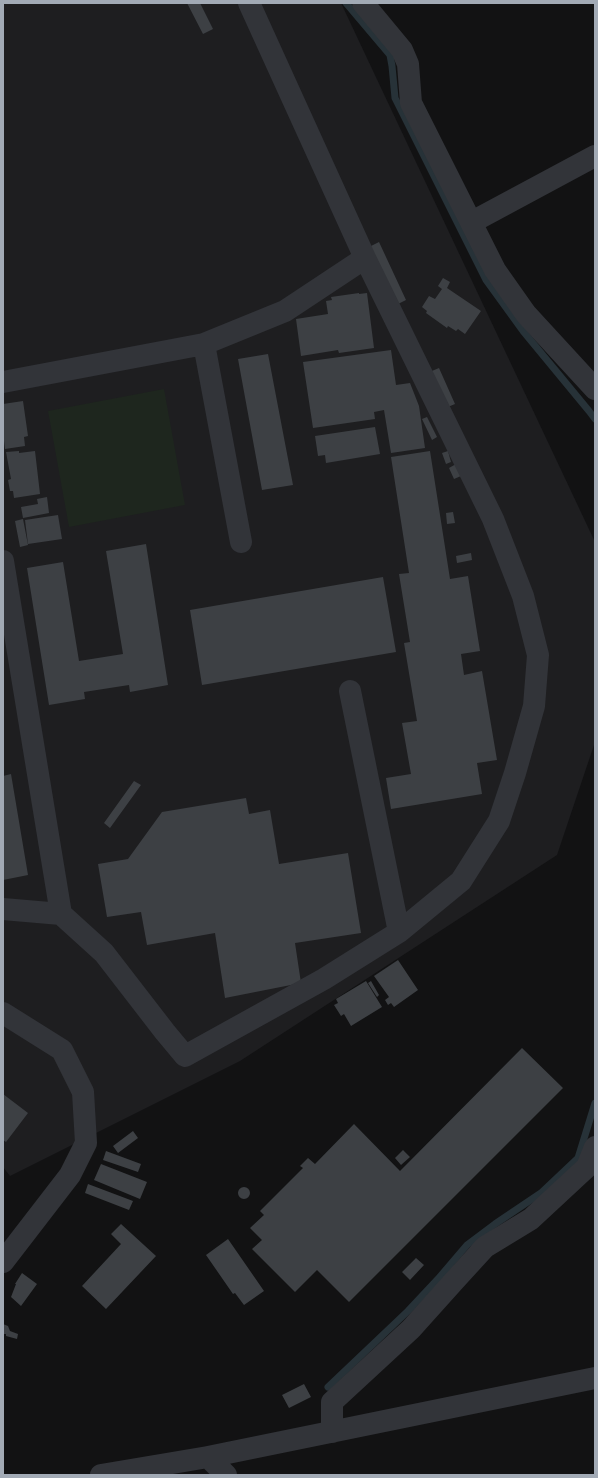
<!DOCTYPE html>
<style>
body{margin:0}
#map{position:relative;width:598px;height:1478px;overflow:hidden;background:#121213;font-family:Helvetica,sans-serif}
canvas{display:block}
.frame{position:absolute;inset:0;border:4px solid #a2aab5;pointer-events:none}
</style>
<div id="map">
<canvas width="598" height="1478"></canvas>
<div class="frame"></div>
</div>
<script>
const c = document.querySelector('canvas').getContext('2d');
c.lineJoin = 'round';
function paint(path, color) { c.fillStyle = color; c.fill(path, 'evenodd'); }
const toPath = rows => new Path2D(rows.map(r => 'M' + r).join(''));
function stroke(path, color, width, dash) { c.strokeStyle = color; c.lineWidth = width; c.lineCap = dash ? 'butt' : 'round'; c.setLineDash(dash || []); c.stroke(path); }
paint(toPath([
 [3,3,341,3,595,542,595,742,557,855,240,1061,10,1176,3,1167]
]), '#1e1e20');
paint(toPath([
 [164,389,185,505,69,527,48,411]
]), '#1e261e');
stroke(toPath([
 [346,3,390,55,392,66,395,98,486,280,523,331,589,411,595,419],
 [328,1387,408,1311,438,1279,467,1245,495,1224,541,1193,578,1158,595,1103]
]), '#273238', 7);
paint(toPath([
 [187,3,200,3,213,29,203,34],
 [379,242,406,300,394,306,367,248],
 [443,278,450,282,447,288,481,311,465,334,458,329,456,331,448,326,447,328,426,313,427,311,422,307,429,296,435,299,442,289,438,286],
 [359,293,359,294,367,293,374,348,339,353,338,350,301,356,296,319,328,314,326,301,332,300,331,297],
 [391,350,396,385,410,383,419,406,425,448,391,453,384,410,374,412,375,419,313,428,303,362],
 [268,354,293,485,262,490,238,359],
 [439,368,455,404,443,409,427,373],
 [23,401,28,436,24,437,25,446,5,449,4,441,3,441,3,404],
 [427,417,437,437,432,440,422,419],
 [375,427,380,454,326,463,325,455,318,456,315,436],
 [19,451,19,453,35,451,40,494,14,498,13,491,10,491,8,480,11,479,6,452],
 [430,451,450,579,468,576,480,651,461,654,464,675,482,671,497,760,477,763,482,794,391,809,386,778,411,774,402,723,417,721,404,643,410,642,399,574,409,573,391,457],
 [448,451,451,462,446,464,442,453],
 [456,464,461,476,454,479,449,468],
 [47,497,49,513,23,518,21,507,38,504,37,499],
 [453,512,455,523,447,524,446,513],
 [58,515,62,539,28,544,25,520],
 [23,519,28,545,20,547,15,521],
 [146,544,168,685,130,692,129,685,84,692,85,699,49,705,27,568,63,562,79,661,123,654,106,551],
 [471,553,472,560,457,563,456,556],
 [383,577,396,652,202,685,190,610],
 [11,774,28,875,3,880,3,776],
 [134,781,141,785,110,828,104,823],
 [246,798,249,814,270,810,279,864,348,853,361,933,295,943,301,983,225,998,215,933,147,945,141,912,107,917,98,864,128,859,162,812],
 [398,960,418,990,394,1007,391,1003,388,1005,385,1000,389,997,374,976],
 [366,981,382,1007,351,1026,344,1014,341,1016,334,1005,338,1003,336,999],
 [371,981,379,995,377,997,368,983],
 [522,1048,563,1088,349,1302,317,1270,295,1292,252,1249,262,1240,250,1228,264,1215,260,1211,303,1168,300,1166,308,1158,315,1164,354,1124,400,1171],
 [3,1094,28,1113,6,1142,3,1140],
 [133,1131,138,1138,118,1153,113,1146],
 [403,1150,410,1157,401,1165,395,1158],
 [106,1151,141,1164,138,1172,103,1160],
 [101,1164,147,1182,140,1199,94,1180],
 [88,1184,133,1201,129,1210,85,1193],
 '238 1193a6 6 0 1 1 12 0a6 6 0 1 1-12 0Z',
 [121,1224,156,1256,106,1309,82,1286,121,1244,111,1234],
 [228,1239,264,1291,244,1305,235,1293,233,1294,206,1255],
 [416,1258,424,1265,410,1280,402,1272],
 [22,1273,37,1284,21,1306,11,1297,16,1284,15,1284],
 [3,1324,8,1326,10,1331,18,1334,17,1339,6,1336,6,1334,3,1334],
 [304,1384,311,1397,289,1408,282,1395]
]), '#3d4044');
stroke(toPath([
 [363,3,402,50,408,64,411,103,495,270,526,314,595,389],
 [472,222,595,156],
 [204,344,241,542],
 [3,382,204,344,285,311,365,258],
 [3,561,61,914],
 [350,691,399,932],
 [3,909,61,914,104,953,165,1032,185,1056,324,979,399,932,461,881,499,821,515,773,534,706,538,655,523,596,493,519,365,258,249,3],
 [3,1013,62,1050,83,1092,86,1143,70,1175,3,1262],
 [332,1432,332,1402,411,1329,455,1280,485,1247,531,1219,587,1167,595,1147],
 [208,1457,226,1475],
 [101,1475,208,1457,595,1378]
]), '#323439', 22);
</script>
